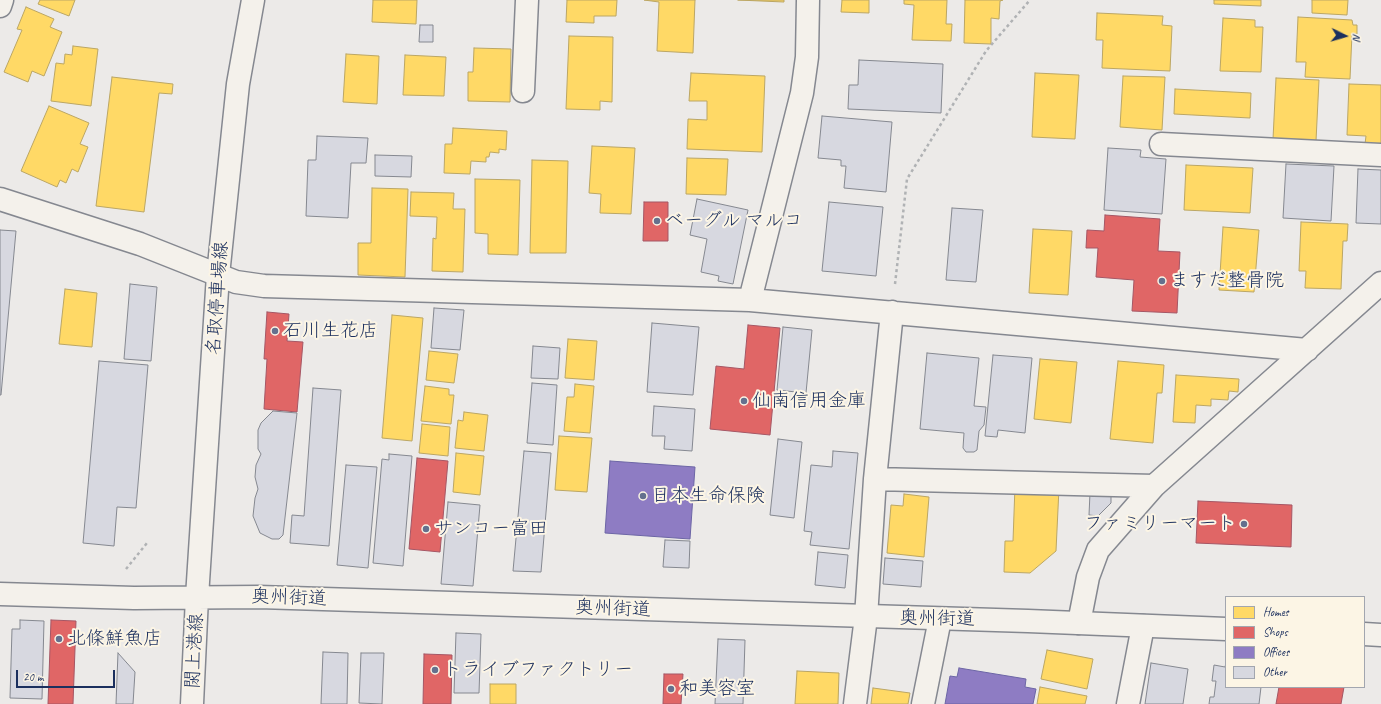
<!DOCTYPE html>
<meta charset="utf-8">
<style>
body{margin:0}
#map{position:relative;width:1381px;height:704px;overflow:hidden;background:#eceae8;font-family:Caveat,sans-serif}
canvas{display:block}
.legend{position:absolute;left:1225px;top:596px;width:140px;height:92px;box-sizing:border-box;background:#fcf5e5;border:1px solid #a2a6af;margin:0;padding:5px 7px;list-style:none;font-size:12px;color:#1b2f5e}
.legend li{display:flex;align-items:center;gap:8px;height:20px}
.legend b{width:20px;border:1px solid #a2a6af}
.north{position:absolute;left:1325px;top:16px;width:40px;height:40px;-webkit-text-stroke:3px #fcf5e5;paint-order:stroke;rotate:95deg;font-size:11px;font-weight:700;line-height:16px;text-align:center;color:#1b2f5e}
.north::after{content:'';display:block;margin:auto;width:14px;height:18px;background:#1b2f5e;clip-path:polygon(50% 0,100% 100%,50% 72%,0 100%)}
.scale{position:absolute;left:16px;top:670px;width:99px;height:18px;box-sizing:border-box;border:2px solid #1b2f5e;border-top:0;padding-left:5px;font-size:12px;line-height:14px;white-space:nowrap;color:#1b2f5e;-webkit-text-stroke:3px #fcf5e5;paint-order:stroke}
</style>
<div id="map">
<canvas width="1381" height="704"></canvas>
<ul class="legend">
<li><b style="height:11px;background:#ffd966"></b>Homes</li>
<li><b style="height:11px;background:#e06666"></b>Shops</li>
<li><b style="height:11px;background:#8e7cc3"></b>Offices</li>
<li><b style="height:11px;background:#d7d8e0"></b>Other</li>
</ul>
<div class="north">N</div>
<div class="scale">20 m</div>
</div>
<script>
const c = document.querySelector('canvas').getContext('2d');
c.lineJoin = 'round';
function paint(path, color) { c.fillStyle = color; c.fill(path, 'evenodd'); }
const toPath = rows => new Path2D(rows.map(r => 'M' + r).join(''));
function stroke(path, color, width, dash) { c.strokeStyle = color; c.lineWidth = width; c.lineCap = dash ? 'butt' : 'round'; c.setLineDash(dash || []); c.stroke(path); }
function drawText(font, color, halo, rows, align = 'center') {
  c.font = font + ' Caveat,"Klee One",sans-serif'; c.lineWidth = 4; c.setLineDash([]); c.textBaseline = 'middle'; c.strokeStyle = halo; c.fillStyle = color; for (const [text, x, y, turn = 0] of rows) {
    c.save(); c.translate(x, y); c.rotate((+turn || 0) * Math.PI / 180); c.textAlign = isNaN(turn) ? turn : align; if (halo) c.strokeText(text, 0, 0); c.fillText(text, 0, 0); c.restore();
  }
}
const homes = toPath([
 [40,0,75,0,69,16,38,4,40,0],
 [373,0,417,0,416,24,372,22,373,0],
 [567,0,617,0,616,16,594,16,594,23,566,22,567,0],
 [695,0,693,53,657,51,659,2,644,0,695,0],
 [738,0,784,0,784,2,738,0],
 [842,0,869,0,869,13,841,12,842,0],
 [904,0,947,0,946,24,952,24,951,41,912,40,914,5,904,4,904,0],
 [965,0,1003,0,1000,1,999,19,991,18,991,44,964,43,965,0],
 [1214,0,1261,0,1261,6,1214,4,1214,0],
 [1312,0,1348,0,1347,15,1312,13,1312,0],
 [26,7,54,19,50,27,62,32,44,76,32,71,28,82,4,72,22,30,17,29,26,7],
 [1097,13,1163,16,1162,25,1172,26,1170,71,1102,68,1103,40,1096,40,1097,13],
 [1298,17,1352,20,1353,25,1357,25,1357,34,1352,34,1350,79,1305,77,1306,62,1296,62,1298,17],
 [1223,18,1255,20,1255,27,1263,27,1261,72,1220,71,1223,18],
 [569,36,613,37,612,102,600,101,600,110,566,109,569,36],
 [73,46,98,49,91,106,51,101,56,63,64,64,65,54,72,55,73,46],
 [474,48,511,49,510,102,468,101,468,72,473,72,474,48],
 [346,54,379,56,377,104,343,102,346,54],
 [405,55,446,57,444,96,403,95,405,55],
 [691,73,765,76,762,152,687,149,688,119,707,120,707,101,689,101,691,73],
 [1035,73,1079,75,1075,139,1032,137,1035,73],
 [1123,76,1165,77,1162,130,1120,127,1123,76],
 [112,77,173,84,172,94,159,93,144,212,96,206,112,77],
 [1276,78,1319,80,1316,141,1273,139,1276,78],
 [1349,84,1381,85,1381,144,1365,144,1366,136,1347,135,1349,84],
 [1175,89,1251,93,1250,118,1174,114,1175,89],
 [49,106,89,123,80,144,88,147,78,172,72,169,66,183,60,180,57,187,21,171,49,106],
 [453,128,507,131,506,150,499,149,499,153,490,152,489,157,486,157,486,162,471,161,470,174,444,173,445,144,452,144,453,128],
 [592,146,635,148,631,214,600,213,601,194,589,193,592,146],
 [687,158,728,159,726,195,686,194,687,158],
 [532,160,568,161,566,253,530,253,532,160],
 [1186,165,1253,168,1250,213,1184,210,1186,165],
 [475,179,520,180,518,255,488,254,488,234,475,233,475,179],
 [372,188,408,189,405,277,358,275,358,243,371,243,372,188],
 [411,192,454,193,453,209,465,209,463,272,432,271,433,238,436,239,437,217,410,216,411,192],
 [1301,222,1348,224,1347,241,1343,241,1341,289,1305,288,1306,271,1299,271,1301,222],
 [1223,227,1259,230,1254,292,1219,290,1223,227],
 [1033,229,1072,231,1068,295,1029,293,1033,229],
 [65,289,97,293,92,347,59,344,65,289],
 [392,315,423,318,412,441,382,438,392,315],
 [568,339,597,341,594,380,565,378,568,339],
 [429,351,458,354,454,383,426,380,429,351],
 [1040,359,1077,362,1071,423,1034,419,1040,359],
 [1118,361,1164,365,1162,393,1157,393,1153,443,1110,439,1118,361],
 [1176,375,1239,379,1238,392,1229,391,1228,400,1211,399,1211,406,1196,405,1195,423,1173,422,1176,375],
 [575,384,594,386,590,433,564,431,567,397,574,397,575,384],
 [425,386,449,389,449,395,454,395,451,424,421,421,425,386],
 [464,412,488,415,484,451,455,448,458,420,463,421,464,412],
 [422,424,450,427,448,456,419,453,422,424],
 [559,436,592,438,587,492,555,490,559,436],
 [456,453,484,456,480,495,453,492,456,453],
 [1015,486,1059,488,1056,551,1030,573,1004,572,1005,541,1013,541,1015,486],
 [904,494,929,497,924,557,887,553,891,505,903,506,904,494],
 [1047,650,1093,659,1087,689,1041,679,1047,650],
 [797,671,839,673,838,704,795,704,797,671],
 [490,684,516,684,516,704,490,704,490,684],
 [1040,687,1087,696,1085,704,1037,704,1040,687],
 [873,688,910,693,908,704,871,704,873,688]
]);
paint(homes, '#ffd966');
stroke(homes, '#bba664', 1);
const shops = toPath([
 [644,202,668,202,668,241,643,241,644,202],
 [1105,215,1160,219,1158,251,1180,252,1177,313,1132,311,1134,280,1096,277,1098,248,1086,248,1087,230,1104,231,1105,215],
 [267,312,289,314,287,341,303,342,297,412,264,409,267,359,264,359,267,312],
 [748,325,780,328,770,435,710,429,716,366,744,369,748,325],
 [417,458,448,461,440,552,409,549,417,458],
 [1198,501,1292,505,1291,547,1196,543,1198,501],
 [51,620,76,621,73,704,48,704,51,620],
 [424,654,452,655,451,704,423,704,424,654],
 [664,674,683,674,681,704,663,704,664,674],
 [1279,687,1344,687,1341,704,1276,704,1279,687]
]);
paint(shops, '#e06666');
stroke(shops, '#a55664', 1);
const offices = toPath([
 [610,461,695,467,690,539,605,533,610,461],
 [959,668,1026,679,1025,687,1036,689,1033,704,945,704,950,676,957,677,959,668]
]);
paint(offices, '#8e7cc3');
stroke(offices, '#6c65a5', 1);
const building = toPath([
 [420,25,433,25,433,42,419,42,420,25],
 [859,60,943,64,941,113,848,109,849,85,858,85,859,60],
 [822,116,892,122,886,192,844,188,846,166,841,166,841,160,818,158,822,116],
 [317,136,368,138,366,163,351,163,348,218,306,216,308,160,316,160,317,136],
 [1108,148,1141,150,1140,157,1166,159,1162,214,1104,210,1108,148],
 [375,155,412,156,411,177,375,176,375,155],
 [1286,164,1334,166,1331,221,1283,218,1286,164],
 [1358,169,1381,170,1381,224,1356,223,1358,169],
 [697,199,748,210,733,284,718,281,719,276,701,272,707,239,690,235,697,199],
 [829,202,883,207,876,276,822,271,829,202],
 [952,208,983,210,976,282,946,280,952,208],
 [0,230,16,231,1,395,0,395,0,230],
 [130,284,157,287,151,361,124,359,130,284],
 [434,308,464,310,460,350,431,348,434,308],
 [652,323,699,327,693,395,647,392,652,323],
 [783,327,812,330,806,393,777,390,783,327],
 [533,346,560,348,558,379,531,378,533,346],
 [927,353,979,358,974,406,986,407,984,425,979,431,977,450,974,452,966,452,963,448,964,433,920,429,927,353],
 [993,355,1032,358,1025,433,998,430,997,437,985,436,993,355],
 [99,361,148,365,136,508,117,507,114,546,83,543,99,361],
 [532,383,557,385,553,445,527,443,532,383],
 [313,388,341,390,329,546,290,543,292,515,304,516,313,388],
 [654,406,695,409,692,451,664,449,665,436,652,436,654,406],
 [273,411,297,413,283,535,279,539,272,539,260,533,253,516,255,498,258,489,255,477,256,465,261,454,258,449,258,430,261,423,273,411],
 [778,439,802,442,794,518,770,515,778,439],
 [524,451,551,453,541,572,513,571,524,451],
 [833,451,858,453,849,549,810,545,812,532,804,531,811,465,832,467,833,451],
 [389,454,412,456,403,566,373,563,382,459,389,460,389,454],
 [346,465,377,467,368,568,337,565,346,465],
 [1090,493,1111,494,1111,503,1098,516,1089,515,1090,493],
 [448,502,480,505,473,586,441,584,448,502],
 [665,540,690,541,689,568,663,567,665,540],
 [818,552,848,555,845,588,815,585,818,552],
 [885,558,923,561,921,587,883,584,885,558],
 [20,620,44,621,42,699,10,698,12,629,20,629,20,620],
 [456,633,481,634,479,693,454,693,456,633],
 [718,639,745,640,743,704,715,704,718,639],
 [323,652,348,653,347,704,321,704,323,652],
 [118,653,135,672,133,704,116,704,118,653],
 [361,653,384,653,382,704,359,703,361,653],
 [1151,663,1188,669,1183,704,1145,704,1151,663],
 [1226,663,1226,687,1261,687,1259,704,1209,704,1210,697,1214,697,1216,681,1212,681,1214,665,1225,667,1226,663]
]);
paint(building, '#d7d8e0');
stroke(building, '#858890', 1);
const street = toPath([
 [0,6,2,0],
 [523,91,527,0],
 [1161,144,1381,155],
 [0,199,140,244,236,282,264,286,750,300,1307,350],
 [750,300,802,93,807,57,808,0],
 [875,479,1154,486],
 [1079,623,1088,577,1098,550,1154,486,1381,283],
 [855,704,866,617,875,479,892,312],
 [923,704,940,619],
 [1128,704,1143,626]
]);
const secondary = toPath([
 [0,594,134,598,259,597,1028,621,1226,629],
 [1364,634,1381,635],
 [192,704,197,597,218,275,238,84,253,0]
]);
stroke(street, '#858890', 25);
stroke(secondary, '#858890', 25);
stroke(toPath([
 [895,284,907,179,986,51,1030,0],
 [126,569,147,543]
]), '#b0b2b4', 2.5, [3, 3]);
stroke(street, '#f4f1eb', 22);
stroke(secondary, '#f4f1eb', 22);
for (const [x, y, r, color] of [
 [657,221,4,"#64708e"],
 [1162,281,4,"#64708e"],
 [275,331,4,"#64708e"],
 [744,401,4,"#64708e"],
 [643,496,4,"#64708e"],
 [1244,524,4,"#64708e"],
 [426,529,4,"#64708e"],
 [59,639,4,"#64708e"],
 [435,670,4,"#64708e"],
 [671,689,4,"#64708e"]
]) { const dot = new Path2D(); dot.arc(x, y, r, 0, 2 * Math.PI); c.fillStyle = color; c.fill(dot); stroke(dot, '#fcf5e5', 1.5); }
drawText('19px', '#1b2f5e', '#fcf5e5', [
 ["ベーグル マルコ",665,221],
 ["ますだ整骨院",1170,281],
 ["石川生花店",283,331],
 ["仙南信用金庫",752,401],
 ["日本生命保険",651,496],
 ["ファミリーマート",1236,524,"right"],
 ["サンコー富田",434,529],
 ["北條鮮魚店",67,639],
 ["トライブファクトリー",443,670],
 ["和美容室",679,689]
], 'left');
drawText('19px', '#1b2f5e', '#fcf5e5', [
 ["名取停車場線",218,298,-86],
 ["奥州街道",289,598,2],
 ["奥州街道",613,609,2],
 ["奥州街道",937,619,1],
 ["閖上港線",195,651,-87]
]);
</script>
